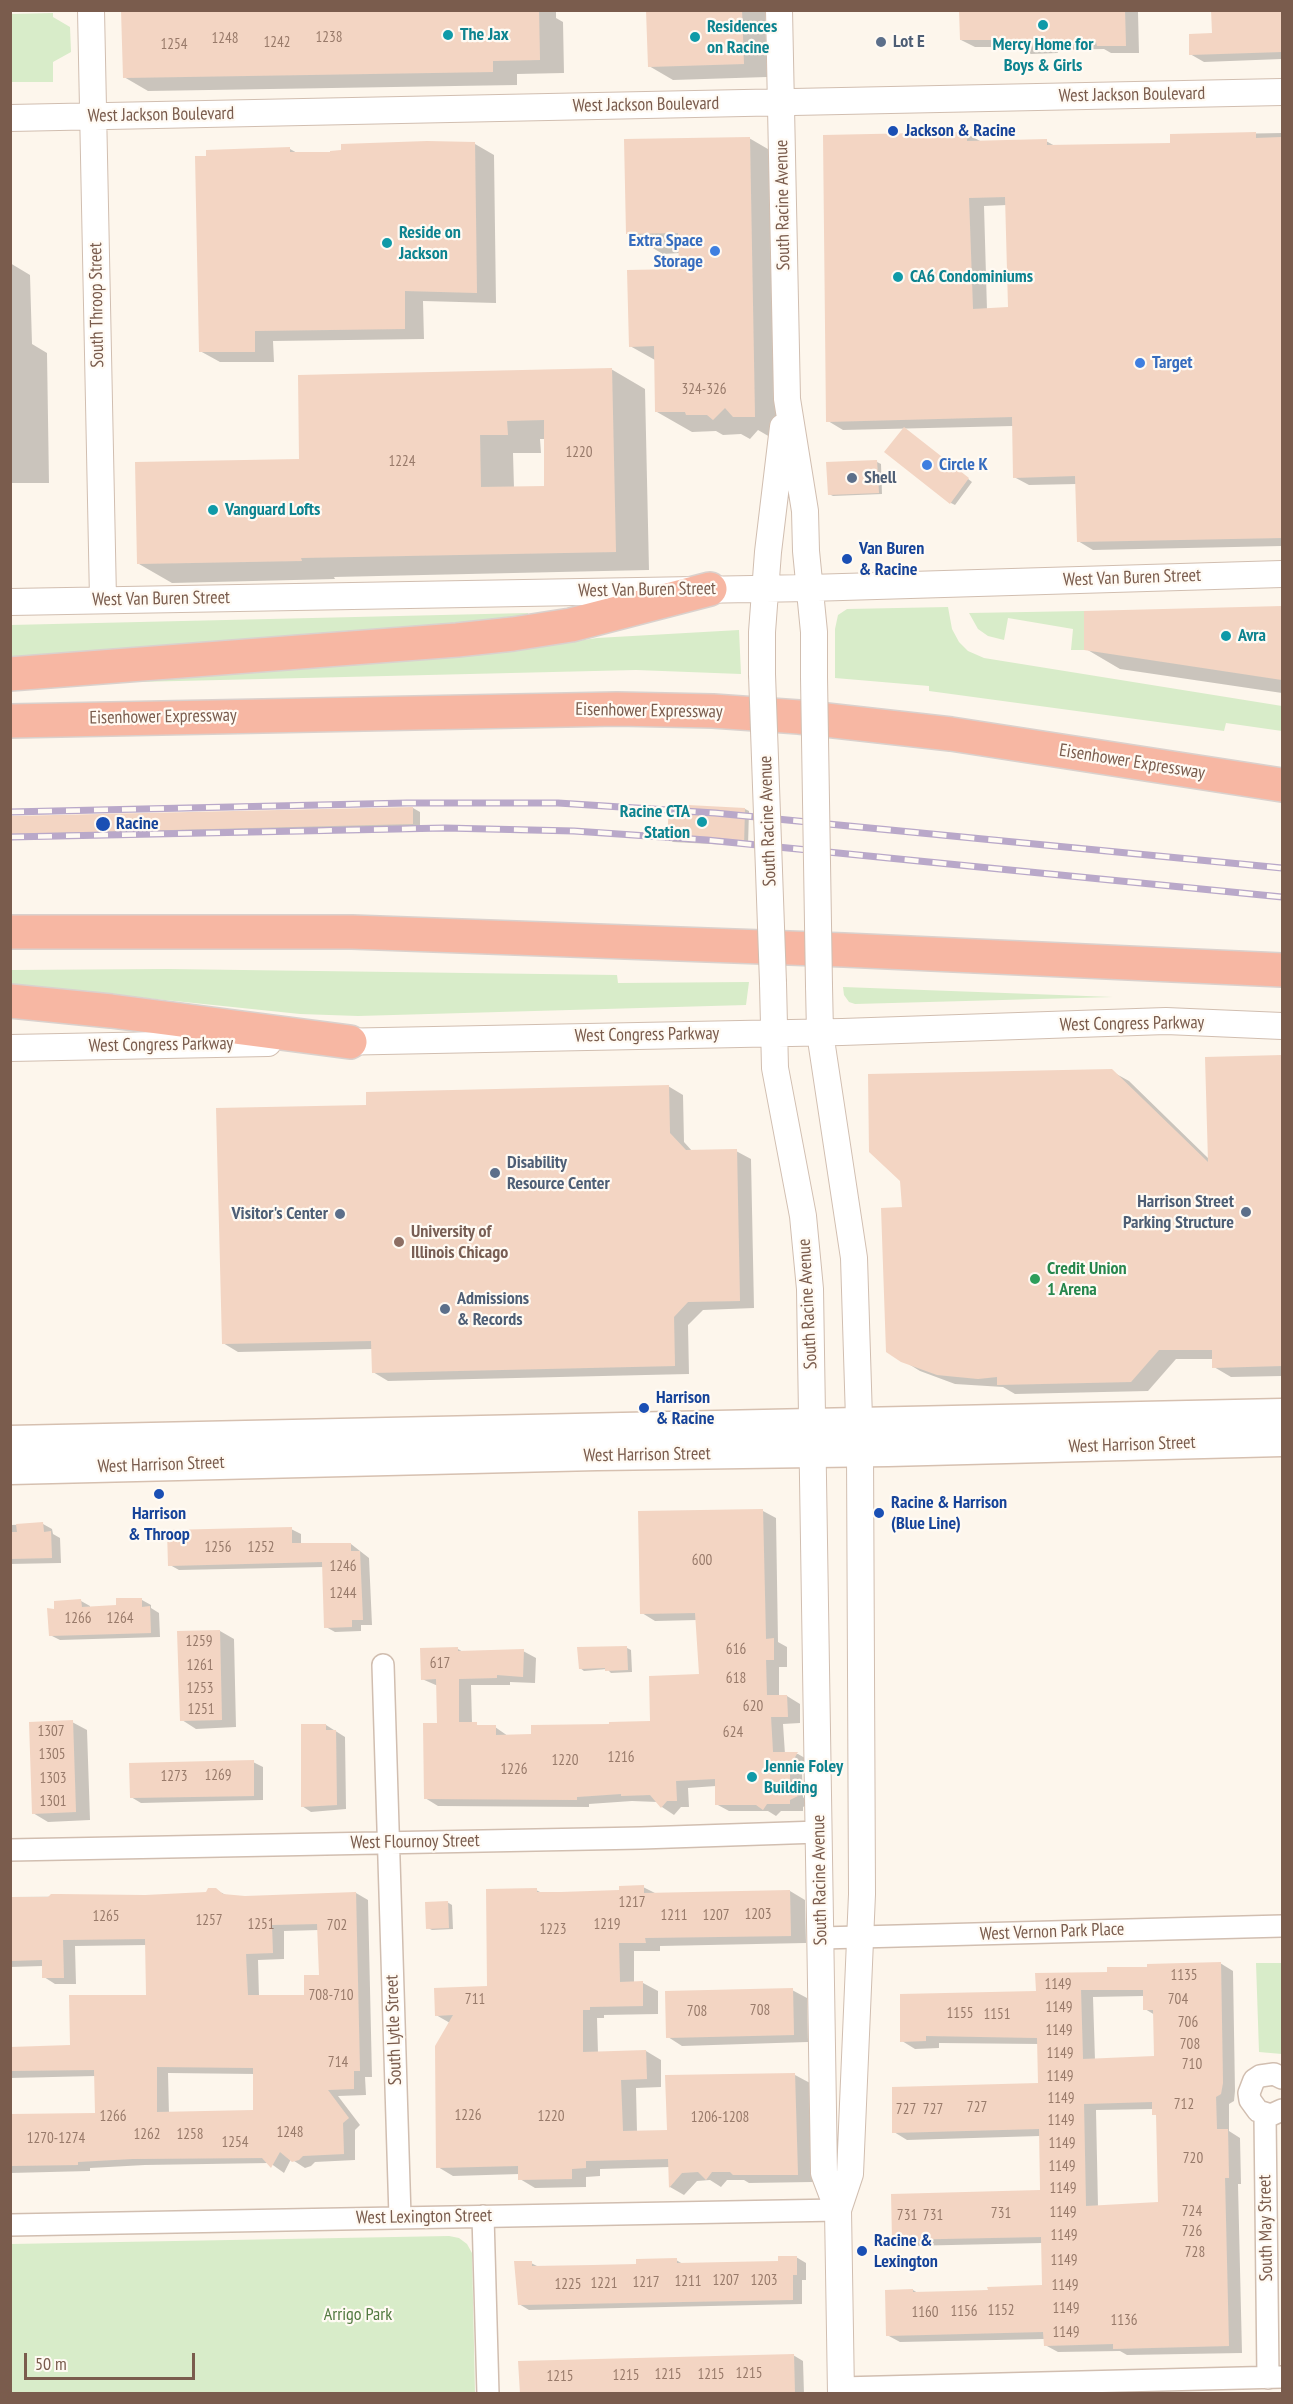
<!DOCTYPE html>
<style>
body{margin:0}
#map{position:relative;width:1293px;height:2404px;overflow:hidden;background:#fdf6ec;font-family:"PT Sans Narrow",sans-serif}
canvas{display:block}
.frame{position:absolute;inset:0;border:12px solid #7a5c4d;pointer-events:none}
.scale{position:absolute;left:24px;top:2353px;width:171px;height:27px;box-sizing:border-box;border:3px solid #7a5c4d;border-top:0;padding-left:8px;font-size:18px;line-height:21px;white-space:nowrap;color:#7a5c4d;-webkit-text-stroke:4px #fffaf3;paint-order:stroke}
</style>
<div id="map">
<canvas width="1293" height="2404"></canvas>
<div class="frame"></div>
<div class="scale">50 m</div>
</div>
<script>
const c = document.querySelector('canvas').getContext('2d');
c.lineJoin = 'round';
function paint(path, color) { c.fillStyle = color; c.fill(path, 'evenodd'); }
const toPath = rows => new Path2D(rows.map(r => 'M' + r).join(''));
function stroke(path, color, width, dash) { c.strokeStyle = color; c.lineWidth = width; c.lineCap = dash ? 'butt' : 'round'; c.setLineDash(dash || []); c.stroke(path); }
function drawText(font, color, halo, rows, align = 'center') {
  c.font = font + ' "PT Sans Narrow",sans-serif'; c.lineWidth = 4.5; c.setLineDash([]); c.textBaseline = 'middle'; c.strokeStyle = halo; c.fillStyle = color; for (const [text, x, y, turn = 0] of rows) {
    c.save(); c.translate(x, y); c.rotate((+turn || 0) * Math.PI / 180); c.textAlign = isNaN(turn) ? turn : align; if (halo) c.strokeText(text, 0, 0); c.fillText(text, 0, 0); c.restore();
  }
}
paint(toPath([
 [53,13,53,17,70,27,71,52,53,62,53,82,11,82,11,14],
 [948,607,952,629,959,642,968,651,984,658,1282,706,1282,731,1226,723,1224,731,929,691,929,686,835,678,835,629,838,615,847,609],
 [1084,611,1084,650,1071,650,1073,629,1008,618,1004,640,988,636,978,629,969,613],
 [528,613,528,618,475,624,11,659,10,625],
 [739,630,741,674,636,670,137,682,138,679,529,648,597,638],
 [168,969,617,975,618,983,749,982,746,1005,358,1016,300,1014,49,988,11,987,11,970],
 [843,987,1113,997,855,1004,849,1002,844,995],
 [1256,1963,1281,1963,1282,2054,1259,2052],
 [449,2236,459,2238,467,2244,472,2253,475,2393,11,2393,11,2244]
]), '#d8ecc9');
paint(toPath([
 [123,10,556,10,556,18,563,22,564,73,517,74,517,85,148,91,124,77],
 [647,10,765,10,767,77,673,80,649,66],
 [961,10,1136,10,1138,12,1139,53,1111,53,1104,49,1058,50,1058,53,1031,54,1019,47,975,47,961,40],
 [1213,10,1282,10,1282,59,1204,62,1190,54,1214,35],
 [1282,133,1282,546,1093,550,1078,541,1077,484,1029,485,1014,477,1013,426,843,430,828,421,967,134,982,142,1046,141,1055,146,1172,144,1172,135],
 [1007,205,1009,309,987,310,984,206],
 [749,138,785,159,790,437,770,437,758,430,750,439,741,434,723,435,716,431,692,432,657,412,655,360,630,346,680,270,680,253,663,254,627,233],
 [475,144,494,155,496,303,423,301,424,339,273,341,274,362,220,362,200,351,290,149,299,154],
 [10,263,30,275,32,344,47,353,49,483,10,483],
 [611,369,645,389,649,570,334,577,335,579,172,583,139,564,301,461],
 [540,439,546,439,546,487,514,488,513,453,541,453],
 [908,432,972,482,955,505,951,503],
 [877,462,881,464,882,494,833,496,829,494],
 [1282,608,1282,693,1120,669,1086,649,1086,613],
 [413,808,420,812,420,828,10,837,10,818],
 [745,809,749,811,748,846,673,842,669,839],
 [1282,1057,1282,1376,1231,1377,1214,1367,1214,1359,1176,1359,1148,1391,1015,1394,1003,1387,955,1384,920,1371,902,1360,903,1208,1111,1071,1129,1081,1209,1159,1207,1058],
 [668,1086,683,1095,684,1142,693,1152,736,1151,751,1159,754,1308,703,1310,688,1325,689,1374,388,1381,373,1372,373,1349,238,1352,223,1343,368,1106],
 [763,1511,776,1518,778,1642,787,1647,787,1667,779,1667,779,1696,787,1696,800,1704,800,1723,783,1724,785,1754,798,1754,810,1761,802,1773,803,1797,809,1804,803,1807,803,1811,781,1811,776,1816,768,1811,729,1811,716,1804,716,1786,688,1788,689,1807,681,1807,674,1815,662,1807,657,1802,632,1801,589,1804,589,1807,438,1806,425,1798,438,1724,438,1686,422,1679,458,1649,465,1653,523,1651,536,1658,535,1683,510,1682,510,1685,471,1685,472,1724,482,1727,495,1727,508,1736,532,1736,652,1722,700,1675,697,1620,655,1621,642,1613],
 [43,1524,52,1529,53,1534,60,1538,61,1563,10,1564,10,1525],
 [291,1529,301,1534,301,1545,351,1544,369,1558,372,1625,361,1625,361,1631,335,1632,326,1627,324,1567,179,1570,170,1565],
 [117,1600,142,1600,151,1605,151,1608,159,1613,160,1637,60,1640,50,1635,56,1610,81,1601,90,1606,90,1608,117,1607],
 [220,1631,234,1639,236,1727,196,1729,182,1720],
 [627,1648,631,1650,632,1672,611,1673,607,1669,584,1671,580,1668],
 [10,1683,11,1683,12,1718,10,1718],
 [72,1722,87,1730,90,1820,48,1822,33,1813],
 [326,1725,345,1737,346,1809,311,1812,302,1806],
 [253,1762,263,1767,263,1800,141,1803,131,1797],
 [643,1887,657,1894,790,1891,805,1900,806,1943,660,1946,660,1951,634,1951,634,1983,643,1983,658,1991,658,2014,604,2015,604,2018,597,2018,598,2053,646,2051,661,2060,661,2087,636,2088,637,2132,669,2131,667,2076,795,2075,810,2083,813,2182,749,2183,744,2180,727,2180,721,2187,710,2180,697,2181,684,2195,670,2187,670,2167,600,2169,600,2176,586,2177,586,2187,535,2188,520,2179,520,2174,453,2176,438,2167,450,2023,436,2015,489,1988,536,1890,544,1894,620,1892],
 [216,1890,228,1896,245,1897,356,1893,368,1900,372,2077,365,2077,366,2095,338,2096,360,2125,355,2130,355,2160,315,2162,311,2166,305,2168,291,2159,284,2173,270,2163,145,2165,90,2168,90,2171,10,2173,10,2116,97,2115,96,2076,10,2078,10,2048,71,2046,148,1996,147,1945,75,1946,76,1984,55,1984,44,1977,43,1966,10,1967,10,1897,145,1896,207,1893],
 [319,1930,321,1976,305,1996,259,1996,258,1960,284,1959,284,1931],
 [168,2073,255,2074,255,2112,169,2114],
 [447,1902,452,1905,453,1929,432,1930,428,1928],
 [1220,1963,1233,1971,1235,2091,1234,2101,1229,2104,1229,2131,1240,2138,1241,2184,1238,2184,1242,2353,1127,2355,1120,2351,1058,2352,1045,2345,1045,2339,900,2342,887,2335,913,2290,918,2293,955,2293,1044,2286,1043,2243,906,2246,893,2239,1042,2192,1040,2136,907,2140,894,2132,1039,2084,1038,2044,939,2043,939,2048,915,2049,902,2041,1037,1992,1109,1974],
 [1144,1996,1145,2009,1155,2015,1156,2057,1095,2060,1093,1997],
 [1154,2109,1154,2114,1158,2116,1160,2204,1098,2207,1096,2110],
 [792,1990,807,1998,808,2042,682,2046,668,2037],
 [796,2257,806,2263,806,2280,802,2280,802,2304,529,2310,519,2304,531,2263,539,2267,638,2266,676,2260,683,2264,780,2262],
 [793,2355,803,2361,804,2394,521,2394]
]), '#0003');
paint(toPath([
 [121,10,539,10,540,60,493,61,493,72,123,78],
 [646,10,742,10,744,64,648,67],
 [959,10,1125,10,1126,46,1097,46,1096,42,1045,43,1045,46,1016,47,1016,40,960,40],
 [1211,10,1282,10,1282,52,1189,55,1189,34,1212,33],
 [967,132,967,141,1047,139,1047,145,1170,143,1170,134,1256,132,1256,138,1282,137,1282,538,1077,542,1075,476,1013,478,1012,417,826,422,823,135],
 [1005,197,1008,307,973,309,969,198],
 [750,137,755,417,733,417,725,408,713,420,707,415,686,415,685,412,655,412,654,346,629,347,627,270,679,269,678,233,626,234,624,139],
 [427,141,475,142,477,293,405,291,405,329,255,331,255,352,199,352,195,156,206,156,206,150,290,147,290,152,330,152,330,151,341,150,341,144],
 [612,368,616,552,301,558,302,561,137,564,135,462,299,459,298,375],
 [544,420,544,486,481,487,480,435,508,435,507,421],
 [904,427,969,478,950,504,884,452],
 [877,460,879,493,828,495,826,462],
 [1282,606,1282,680,1084,650,1084,611],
 [669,804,745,808,744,845,667,840],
 [413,807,413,824,10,834,10,816],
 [1282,1055,1282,1366,1212,1368,1212,1350,1159,1350,1131,1382,997,1385,997,1377,978,1379,937,1375,901,1362,886,1352,881,1208,902,1207,900,1181,869,1152,868,1074,1112,1069,1208,1162,1205,1057],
 [669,1085,670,1133,686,1150,737,1149,740,1301,688,1302,674,1317,675,1366,372,1373,371,1341,222,1344,216,1108,366,1105,366,1092],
 [763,1509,766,1639,774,1638,774,1660,766,1660,767,1695,787,1695,788,1717,771,1717,773,1752,798,1752,790,1766,790,1788,798,1796,790,1800,790,1804,767,1804,763,1810,756,1805,715,1805,715,1779,676,1781,677,1801,667,1801,661,1808,650,1795,621,1796,621,1794,577,1797,577,1800,424,1799,423,1723,437,1723,436,1679,421,1680,420,1648,458,1647,458,1651,524,1649,523,1677,497,1675,497,1678,459,1679,459,1722,477,1722,477,1725,496,1725,496,1735,531,1734,531,1725,609,1724,609,1722,650,1721,649,1676,699,1674,695,1613,640,1614,638,1511],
 [43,1522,44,1532,51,1531,52,1558,10,1559,10,1532,17,1532,16,1524],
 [292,1527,292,1543,351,1543,351,1551,360,1551,363,1620,352,1620,352,1627,324,1628,322,1562,168,1566,167,1530],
 [116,1598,142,1598,142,1607,150,1606,151,1633,49,1636,47,1608,54,1609,54,1601,81,1599,82,1607,116,1605],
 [220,1630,222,1720,180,1721,177,1631],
 [627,1646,628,1670,605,1671,605,1668,579,1669,577,1647],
 [73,1720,76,1812,32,1814,29,1722],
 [301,1724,326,1724,326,1730,336,1730,337,1805,301,1807],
 [254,1760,254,1796,130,1798,129,1763],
 [644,1885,644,1893,790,1890,791,1936,645,1938,646,1943,619,1943,620,1982,643,1981,643,2006,590,2007,590,2010,583,2010,583,2052,646,2050,647,2079,621,2080,623,2131,667,2130,665,2075,795,2073,798,2175,733,2175,730,2172,712,2172,706,2180,698,2172,682,2173,669,2188,668,2159,586,2161,586,2168,572,2169,572,2179,518,2180,518,2166,436,2168,435,2046,453,2015,435,2016,434,1988,487,1986,486,1889,537,1888,537,1892,561,1892,619,1890,619,1886],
 [208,1888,216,1888,223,1894,245,1896,356,1892,360,2071,354,2071,354,2089,328,2090,349,2118,343,2123,344,2154,303,2156,299,2160,292,2162,280,2152,271,2168,262,2158,132,2159,78,2162,78,2165,10,2166,10,2114,95,2113,94,2070,10,2071,10,2047,70,2045,69,1995,146,1995,145,1939,63,1940,64,1978,42,1978,42,1960,10,1961,10,1897,48,1897,51,1894,59,1894,145,1895,206,1892],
 [317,1924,319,1975,304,1975,304,1995,248,1995,246,1954,273,1953,272,1925],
 [157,2067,253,2068,253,2110,157,2112],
 [448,1901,449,1928,426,1929,425,1902],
 [1221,1962,1223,2083,1221,2094,1216,2097,1217,2129,1228,2129,1229,2178,1225,2178,1229,2346,1113,2349,1113,2344,1044,2346,1043,2332,886,2336,885,2290,913,2289,913,2292,955,2291,988,2290,987,2287,1042,2285,1041,2237,892,2240,891,2194,1040,2190,1039,2129,892,2133,892,2087,1038,2083,1037,2038,926,2036,926,2041,900,2042,900,1994,1036,1991,1035,1973,1107,1972,1107,1967,1147,1967,1147,1964],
 [1081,1990,1143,1990,1143,2010,1153,2010,1154,2056,1083,2059],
 [1152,2102,1152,2115,1156,2115,1158,2202,1086,2206,1084,2104],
 [793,1988,794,2035,666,2038,665,1991],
 [778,2256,797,2256,797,2275,793,2275,793,2300,518,2305,514,2261,532,2261,532,2266,593,2265,636,2264,636,2259,677,2258,677,2263,778,2261],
 [794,2354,795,2394,520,2394,518,2361]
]), '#f3d5c3');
const minor = toPath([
 [383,1665,400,2217],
 [10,1850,641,1838,819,1832],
 [821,1938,1282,1926],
 [1282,2078,1274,2074,1260,2076,1254,2080,1249,2093,1250,2100,1258,2111,1271,2115,1282,2110],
 [1265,2115,1268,2378],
 [483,2216,488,2394],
 [10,2225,838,2210],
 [841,2388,1282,2377]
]);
const tertiary = toPath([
 [91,10,103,599],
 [779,10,787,399,805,511,806,551,814,632,814,677],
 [10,118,1282,92],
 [10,602,809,588,1282,574],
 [762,674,762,632,768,552,783,427],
 [773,983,775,1068,803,1216,810,1289,824,2173,838,2210],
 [819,986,820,1033,854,1258,860,1451,862,1894,850,2174,838,2210,841,2394],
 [332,1042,842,1032,1166,1021,1282,1026],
 [10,1048,268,1043]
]);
const secondary = toPath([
 [10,1441,1282,1414],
 [10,1469,597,1455,888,1451,1282,1441]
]);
const motorway = toPath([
 [10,674,457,640,513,634,571,625,710,589],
 [10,721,617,709,713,711,799,717,951,734,1282,785],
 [10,932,352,932,844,950,1282,970],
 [10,1001,111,1011,350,1042]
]);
stroke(minor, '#d1beb0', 24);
stroke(tertiary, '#d1beb0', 28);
stroke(secondary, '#d6c0b0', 33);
stroke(motorway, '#dad1cd', 36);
stroke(minor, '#fff', 21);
stroke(tertiary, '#fff', 26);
stroke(secondary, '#fff', 30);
stroke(motorway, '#f7b7a3', 33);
const rail = toPath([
 [10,812,407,803,558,803,715,813,1282,868],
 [10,837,445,828,574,831,707,840,1282,897]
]);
stroke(rail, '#b9a8c9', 7);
stroke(rail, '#fffaf3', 4.5, [14]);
const tertiaryBridge = toPath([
 [762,674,773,983],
 [814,677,819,986]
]);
stroke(tertiaryBridge, '#d1beb0', 28, []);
stroke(tertiaryBridge, '#fff', 26);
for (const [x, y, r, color] of [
 [1043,25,6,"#0f9aa8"],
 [448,35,6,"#0f9aa8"],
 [695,37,6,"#0f9aa8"],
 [881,42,6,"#5c6f8a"],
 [893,131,6,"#1a4fb4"],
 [387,243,6,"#0f9aa8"],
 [715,251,6,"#3f7fe0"],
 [898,277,6,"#0f9aa8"],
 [1140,363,6,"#3f7fe0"],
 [927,465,6,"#3f7fe0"],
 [852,478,6,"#5c6f8a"],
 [213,510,6,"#0f9aa8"],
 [847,559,6,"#1a4fb4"],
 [1226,636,6,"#0f9aa8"],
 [702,822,6,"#0f9aa8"],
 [103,824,8,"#1a4fb4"],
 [495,1173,6,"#5c6f8a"],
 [1246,1212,6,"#5c6f8a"],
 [340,1214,6,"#5c6f8a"],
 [399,1242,6,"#8d6e63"],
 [1035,1279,6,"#2e9e5b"],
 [445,1309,6,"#5c6f8a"],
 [644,1408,6,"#1a4fb4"],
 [159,1494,6,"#1a4fb4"],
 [879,1513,6,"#1a4fb4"],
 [752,1777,6,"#0f9aa8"],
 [862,2251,6,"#1a4fb4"]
]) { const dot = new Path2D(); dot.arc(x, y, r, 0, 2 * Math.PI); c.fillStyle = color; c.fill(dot); stroke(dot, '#fffaf3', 2); }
drawText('15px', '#987a6a', null, [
 ["1238",329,38],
 ["1248",225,39],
 ["1242",277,43],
 ["1254",174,45],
 ["324-326",704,390],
 ["1220",579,453],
 ["1224",402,462],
 ["1256",218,1548],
 ["1252",261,1548],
 ["600",702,1561],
 ["1246",343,1567],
 ["1244",343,1594],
 ["1266",78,1619],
 ["1264",120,1619],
 ["1259",199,1642],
 ["616",736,1650],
 ["617",440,1664],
 ["1261",200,1666],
 ["618",736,1679],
 ["1253",200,1689],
 ["620",753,1707],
 ["1251",201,1710],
 ["1307",51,1732],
 ["624",733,1733],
 ["1305",52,1755],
 ["1216",621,1758],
 ["1220",565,1761],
 ["1226",514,1770],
 ["1269",218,1776],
 ["1273",174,1777],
 ["1303",53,1779],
 ["1301",53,1802],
 ["1217",632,1903],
 ["1203",758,1915],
 ["1211",674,1916],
 ["1207",716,1916],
 ["1265",106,1917],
 ["1257",209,1921],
 ["1251",261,1925],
 ["1219",607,1925],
 ["702",337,1926],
 ["1223",553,1930],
 ["1135",1184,1976],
 ["1149",1058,1985],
 ["708-710",331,1996],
 ["711",475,2000],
 ["704",1178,2000],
 ["1149",1059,2008],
 ["708",760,2011],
 ["708",697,2012],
 ["1155",960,2014],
 ["1151",997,2015],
 ["706",1188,2023],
 ["1149",1059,2031],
 ["708",1190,2045],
 ["1149",1060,2054],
 ["714",338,2063],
 ["710",1192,2065],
 ["1149",1060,2077],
 ["1149",1061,2099],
 ["712",1184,2105],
 ["727",977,2108],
 ["727",906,2110],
 ["727",933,2110],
 ["1226",468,2116],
 ["1266",113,2117],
 ["1220",551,2117],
 ["1206-1208",720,2118],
 ["1149",1061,2121],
 ["1248",290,2133],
 ["1262",147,2135],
 ["1258",190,2135],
 ["1270-1274",56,2139],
 ["1254",235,2143],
 ["1149",1062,2144],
 ["720",1193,2159],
 ["1149",1062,2167],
 ["1149",1063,2189],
 ["724",1192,2212],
 ["1149",1063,2213],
 ["731",1001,2214],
 ["731",907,2216],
 ["731",933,2216],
 ["726",1192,2232],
 ["1149",1064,2236],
 ["728",1195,2253],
 ["1149",1064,2261],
 ["1207",726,2281],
 ["1203",764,2281],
 ["1211",688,2282],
 ["1217",646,2283],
 ["1221",604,2284],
 ["1225",568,2285],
 ["1149",1065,2286],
 ["1149",1066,2309],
 ["1152",1001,2311],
 ["1156",964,2312],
 ["1160",925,2313],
 ["1136",1124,2321],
 ["1149",1066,2333],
 ["1215",749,2374],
 ["1215",668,2375],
 ["1215",711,2375],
 ["1215",626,2376],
 ["1215",560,2377]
]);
drawText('bold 18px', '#0d838f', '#fffaf3', [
 ["Residences",707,27],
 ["on Racine",707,48],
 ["The Jax",460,35],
 ["Mercy Home for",1043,45,"center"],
 ["Boys & Girls",1043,66,"center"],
 ["Reside on",399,233],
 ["Jackson",399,254],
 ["CA6 Condominiums",910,277],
 ["Vanguard Lofts",225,510],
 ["Avra",1238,636],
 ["Racine CTA",690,812,"right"],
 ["Station",690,833,"right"],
 ["Jennie Foley",764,1767],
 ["Building",764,1788]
], 'left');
drawText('bold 18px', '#4e5e75', '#fffaf3', [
 ["Lot E",893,42],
 ["Shell",864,478],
 ["Disability",507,1163],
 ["Resource Center",507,1184],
 ["Harrison Street",1234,1202,"right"],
 ["Parking Structure",1234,1223,"right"],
 ["Visitor's Center",328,1214,"right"],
 ["Admissions",457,1299],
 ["& Records",457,1320]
], 'left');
drawText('18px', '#7a5c4d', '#fffaf3', [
 ["West Jackson Boulevard",1132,95,-1],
 ["West Jackson Boulevard",646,105,-1],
 ["West Jackson Boulevard",161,115,-1],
 ["South Racine Avenue",783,205,-91],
 ["South Throop Street",97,305,-91],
 ["West Van Buren Street",1132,578,-2],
 ["West Van Buren Street",647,590,-1],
 ["West Van Buren Street",161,599,-1],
 ["Eisenhower Expressway",649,711,1],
 ["Eisenhower Expressway",163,717,-1],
 ["Eisenhower Expressway",1132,762,9],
 ["South Racine Avenue",768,821,-92],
 ["West Congress Parkway",1132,1024,-1],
 ["West Congress Parkway",647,1035,-1],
 ["West Congress Parkway",161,1045,-1],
 ["South Racine Avenue",808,1304,-93],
 ["West Harrison Street",1132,1445,-2],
 ["West Harrison Street",647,1455,-1],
 ["West Harrison Street",161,1465,-2],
 ["West Flournoy Street",415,1842,-1],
 ["South Racine Avenue",820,1880,-91],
 ["West Vernon Park Place",1052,1932,-2],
 ["South Lytle Street",394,2030,-92],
 ["West Lexington Street",424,2217,-1],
 ["South May Street",1266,2228,-91]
]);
drawText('bold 18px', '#164399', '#fffaf3', [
 ["Jackson & Racine",905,131],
 ["Van Buren",859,549],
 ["& Racine",859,570],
 ["Racine",116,824],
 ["Harrison",656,1398],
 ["& Racine",656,1419],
 ["Racine & Harrison",891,1503],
 ["(Blue Line)",891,1524],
 ["Harrison",159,1514,"center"],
 ["& Throop",159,1535,"center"],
 ["Racine &",874,2241],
 ["Lexington",874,2262]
], 'left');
drawText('bold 18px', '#366cbe', '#fffaf3', [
 ["Extra Space",703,241,"right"],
 ["Storage",703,262,"right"],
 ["Target",1152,363],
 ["Circle K",939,465]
], 'left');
drawText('bold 18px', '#785e54', '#fffaf3', [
 ["University of",411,1232],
 ["Illinois Chicago",411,1253]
], 'left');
drawText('bold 18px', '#27864d', '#fffaf3', [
 ["Credit Union",1047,1269],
 ["1 Arena",1047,1290]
], 'left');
drawText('18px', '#537a41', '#fffaf3', [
 ["Arrigo Park",358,2315]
]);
</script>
